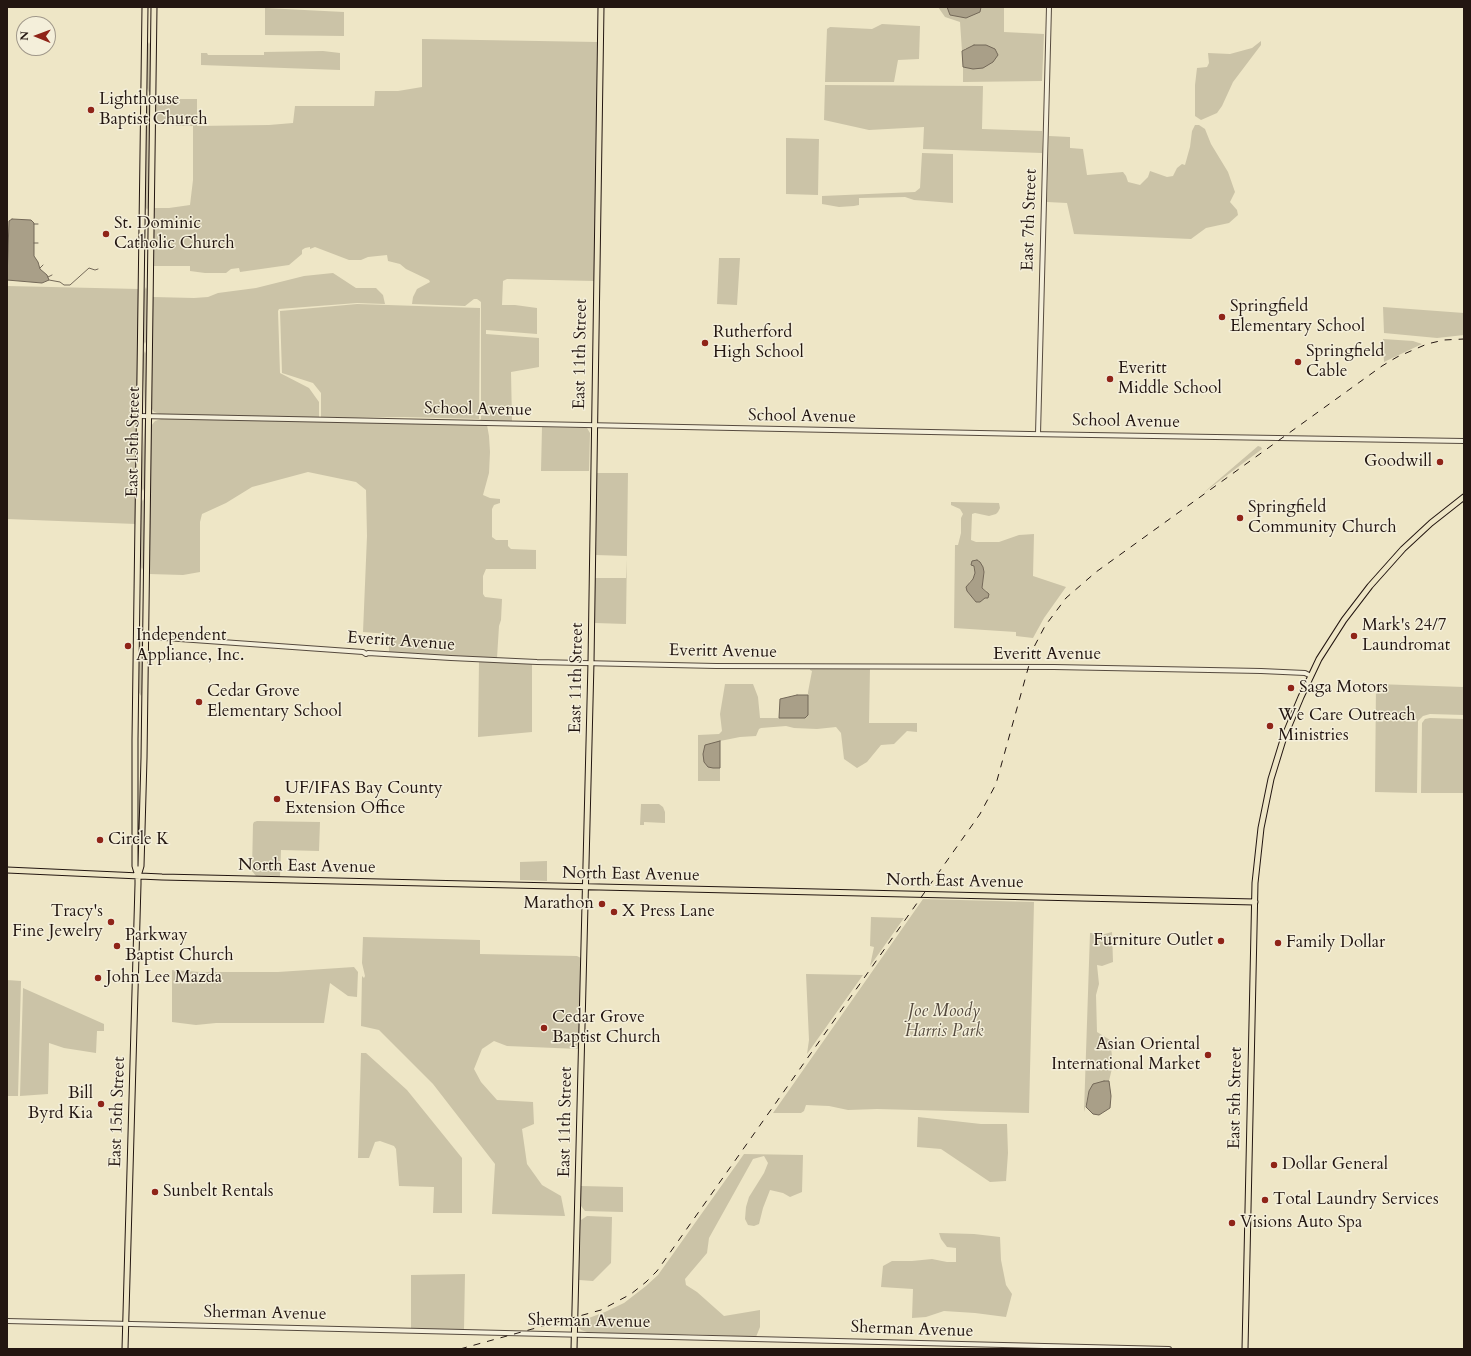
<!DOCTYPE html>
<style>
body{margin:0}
#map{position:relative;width:1471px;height:1356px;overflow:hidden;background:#eee6c6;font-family:Cardo,serif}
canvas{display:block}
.frame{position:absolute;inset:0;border:8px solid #231611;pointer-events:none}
.north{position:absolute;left:16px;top:16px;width:40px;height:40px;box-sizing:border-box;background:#f4efda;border:1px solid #a0988a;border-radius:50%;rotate:271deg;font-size:11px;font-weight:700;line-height:16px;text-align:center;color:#231611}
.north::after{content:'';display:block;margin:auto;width:14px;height:18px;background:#8f2418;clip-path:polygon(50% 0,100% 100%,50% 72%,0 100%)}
</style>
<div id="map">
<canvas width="1471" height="1356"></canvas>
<div class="frame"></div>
<div class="north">N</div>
</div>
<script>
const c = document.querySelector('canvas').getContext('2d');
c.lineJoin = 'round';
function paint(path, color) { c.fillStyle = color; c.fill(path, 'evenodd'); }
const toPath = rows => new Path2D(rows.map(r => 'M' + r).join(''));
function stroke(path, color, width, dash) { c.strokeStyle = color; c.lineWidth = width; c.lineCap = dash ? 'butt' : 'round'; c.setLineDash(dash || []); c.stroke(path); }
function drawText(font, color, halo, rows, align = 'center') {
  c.font = font + ' Cardo,serif'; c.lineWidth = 3; c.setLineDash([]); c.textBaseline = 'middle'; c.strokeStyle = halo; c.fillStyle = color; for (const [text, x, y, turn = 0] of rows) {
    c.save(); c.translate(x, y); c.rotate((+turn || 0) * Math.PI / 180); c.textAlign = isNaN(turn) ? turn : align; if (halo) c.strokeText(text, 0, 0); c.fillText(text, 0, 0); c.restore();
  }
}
paint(toPath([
 [938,7,947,7,950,15,980,12,981,7,1004,7,1004,32,1044,34,1042,81,963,82,963,67,966,68,966,48,962,51,960,22,945,17],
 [265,8,344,12,344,36,265,35],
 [882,24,920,26,919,59,898,60,894,82,825,82,827,29,830,27,872,29],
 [422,39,597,42,594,281,507,279,503,281,502,305,515,305,537,308,537,334,486,330,486,334,539,338,539,367,511,372,512,422,479,421,481,419,481,302,477,299,474,299,465,306,412,304,413,297,417,289,430,282,429,280,406,269,400,264,388,261,387,255,368,257,361,260,349,260,315,247,310,249,310,247,305,248,302,250,302,254,289,265,240,272,239,268,231,269,226,273,205,273,190,271,190,266,153,266,154,208,169,208,190,205,193,180,193,126,155,125,155,99,197,99,197,126,269,125,293,123,295,106,374,106,375,91,398,91,422,87],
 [1261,41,1261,45,1233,82,1222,106,1217,113,1201,120,1195,116,1195,85,1197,68,1207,67,1209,63,1208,53,1230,54,1252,48],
 [149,42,151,46,151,89,149,93,147,88,147,46],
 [323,51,340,53,340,70,201,65,201,53,207,53,208,55,264,55,264,52],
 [825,85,983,86,982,129,1042,131,1042,153,923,149,924,127,869,130,824,120],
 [149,100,151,105,149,206,147,210,145,206,146,105],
 [1195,125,1199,125,1205,129,1211,144,1228,172,1235,192,1230,202,1237,210,1238,215,1229,223,1206,228,1191,239,1074,234,1067,203,1047,202,1049,136,1070,137,1070,148,1083,149,1087,175,1123,172,1126,176,1128,182,1140,185,1148,177,1150,171,1167,177,1173,176,1177,168,1182,164,1185,165,1190,147,1192,131],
 [786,138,819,139,818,195,786,194],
 [922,153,953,154,953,203,914,200,905,197,859,198,859,205,854,206,839,207,822,204,822,196,915,192,920,188],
 [719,258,740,258,737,305,717,304],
 [333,273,356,288,376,288,383,295,385,304,357,303,279,309,278,311,280,373,309,388,319,402,319,418,163,415,154,412,152,409,153,297,194,298,208,297,218,293,256,288,304,276],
 [7,286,139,289,136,524,7,519],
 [146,287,148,292,147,339,145,344,143,340,144,291],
 [357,304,480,308,479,419,404,417,321,418,321,393,313,383,282,373,280,311],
 [1383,307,1464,313,1464,335,1437,338,1384,333],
 [1383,339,1413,341,1422,344,1384,362],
 [145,351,147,356,146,408,145,411,143,371,143,355],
 [164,418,487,425,489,436,490,452,489,473,483,495,490,498,500,499,500,503,494,505,492,509,492,537,496,540,508,540,508,546,511,549,536,550,536,569,486,569,483,576,483,594,485,597,502,599,501,620,499,626,497,658,389,652,389,634,363,632,367,536,366,490,356,482,308,472,252,487,226,503,202,514,200,522,200,572,183,575,149,574,151,426,155,421],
 [145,421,146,423,145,486,143,491,141,487,142,460],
 [542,427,587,428,590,433,589,471,541,471],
 [1258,446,1261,447,1262,449,1202,494],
 [597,473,628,473,626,624,595,623,595,578,626,578,627,556,596,555],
 [143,499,145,503,144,565,142,570,140,564,141,504],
 [951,502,999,503,1000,508,998,512,996,514,989,516,975,513,972,514,971,540,976,542,999,542,1019,535,1034,534,1033,576,1066,587,1044,618,1033,638,1016,636,1016,632,954,628,955,545,958,545,961,533,961,518,963,514,960,509,951,505],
 [972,565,983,567,984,572,982,588,987,591,976,602,973,598,969,582,973,579,975,573,974,566],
 [141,640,143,644,143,691,141,696,138,691,139,644],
 [479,661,532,663,532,732,478,737],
 [810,668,870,668,869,723,917,723,917,732,907,731,894,744,881,745,867,762,857,768,844,759,841,733,836,727,817,729,794,728,786,726,761,728,759,729,756,736,740,737,720,741,713,768,720,768,720,781,698,781,698,735,719,734,722,731,720,714,725,684,753,684,758,697,760,718,805,718,808,715,808,692,812,671,810,670],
 [1376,684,1464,687,1464,715,1430,714,1423,716,1418,721,1417,793,1375,792],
 [1430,718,1464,719,1464,793,1421,793,1422,723,1425,719],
 [641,804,659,804,663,807,665,812,665,823,644,822,644,825,640,825],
 [257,821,320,822,319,851,281,850,280,877,256,876,252,871,253,824,254,822],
 [547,861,547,881,520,880,520,862],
 [923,899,1034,902,1029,1113,877,1109,848,1110,829,1106,806,1105,804,1111,801,1113,773,1113],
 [871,917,904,918,870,966,874,947,870,946],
 [1112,932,1113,962,1102,966,1097,965,1099,984,1096,995,1097,1032,1110,1040,1113,1064,1109,1081,1104,1081,1089,1091,1084,1112,1090,933,1096,933,1101,935],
 [363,937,480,940,480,954,577,956,581,958,579,1049,507,1046,494,1041,482,1049,474,1069,481,1082,497,1100,533,1102,534,1124,522,1129,527,1164,542,1185,561,1196,565,1216,492,1214,495,1164,433,1084,379,1030,361,1026,362,976,364,978,365,976,362,963],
 [354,967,358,972,357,997,348,996,330,983,324,1023,216,1023,196,1025,172,1022,172,970,200,972,278,972],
 [806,974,863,975,807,1054,809,1040],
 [7,980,21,981,18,1096,7,1096],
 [23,988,104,1024,104,1031,97,1031,96,1053,64,1048,49,1043,48,1094,20,1096],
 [361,1053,366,1053,407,1090,462,1158,462,1213,433,1213,434,1187,399,1186,396,1149,394,1146,380,1141,375,1142,369,1158,358,1158],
 [918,1117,981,1124,1007,1124,1008,1153,1006,1181,990,1182,941,1149,917,1147],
 [744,1154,803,1155,802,1192,790,1197,783,1193,770,1190,763,1208,759,1224,754,1226,748,1225,745,1219,746,1207,749,1197,764,1173,768,1163,764,1156,753,1159,709,1238,707,1253,685,1279,686,1285,697,1292,724,1316,760,1310,760,1327,756,1337,689,1334,631,1334,587,1332,581,1330,578,1326,578,1322,605,1312,624,1303,646,1286,658,1275],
 [581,1186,623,1187,623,1212,585,1211,581,1206],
 [587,1216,612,1217,611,1263,593,1281,579,1280,581,1220],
 [939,1233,974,1234,1000,1237,1001,1260,1006,1285,1012,1294,1006,1317,975,1313,944,1311,926,1317,912,1318,913,1289,881,1287,883,1266,892,1261,912,1261,932,1259,947,1262,956,1262,956,1248,947,1247,941,1239],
 [465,1274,464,1329,411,1329,411,1275]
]), '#cbc3a7');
const water = toPath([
 [947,7,981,7,980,12,966,18,950,15,947,7],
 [974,45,986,45,995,49,998,55,993,62,983,68,973,69,963,67,962,51,974,45],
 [12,219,31,220,34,223,34,256,38,262,40,269,47,275,49,280,42,283,7,280,9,221,12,219],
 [977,560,980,562,983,567,984,572,982,588,989,594,988,598,985,598,980,602,976,602,967,591,966,587,973,579,975,573,974,566,971,565,972,561,977,560],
 [797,695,808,695,808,715,805,718,779,718,780,699,797,695],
 [720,741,720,768,713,768,708,767,704,762,703,754,705,745,720,741],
 [1104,1081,1109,1081,1111,1096,1110,1108,1099,1115,1093,1114,1086,1107,1089,1091,1093,1084,1104,1081]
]);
paint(water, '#a99f88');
stroke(water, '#736858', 1);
stroke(toPath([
 [34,224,38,224],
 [34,243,38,243],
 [40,268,43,265],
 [48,277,52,275],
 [49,280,60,282,64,285,70,285,89,268,95,270,98,269]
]), '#736858', 1);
const minor = toPath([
 [140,416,1029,434,1464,441],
 [1038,434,1049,7],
 [137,636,363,652,366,654,368,653,451,658,537,662,716,666,1054,667,1261,671,1305,673,1311,676],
 [7,1321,1169,1349]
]);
const major = toPath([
 [7,870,162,877,1255,902],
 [138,876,135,866,135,739,145,7],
 [125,1349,138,884,138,876,141,866,144,758,154,7],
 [574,1349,591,662,601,7],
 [1245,1349,1255,883,1261,828,1271,779,1283,740,1301,697,1319,659,1344,620,1370,586,1403,549,1431,523,1464,497]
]);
stroke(minor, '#564a3e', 6);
stroke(major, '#231611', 7);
stroke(minor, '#f4efda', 4);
stroke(major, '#eee6c6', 5);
stroke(toPath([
 [460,1349,601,1310,631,1294,646,1282,657,1271,980,814,996,784,1034,647,1045,626,1066,598,1096,572,1382,366,1397,357,1427,344,1444,340,1464,339]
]), '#231611', 1, [7, 7]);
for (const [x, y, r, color] of [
 [91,110,4,"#8f2418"],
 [106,234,4,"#8f2418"],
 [1222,317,4,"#8f2418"],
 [705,343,4,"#8f2418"],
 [1298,362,4,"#8f2418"],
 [1110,379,4,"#8f2418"],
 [1440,462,4,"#8f2418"],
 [1240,518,4,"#8f2418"],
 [1354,636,4,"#8f2418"],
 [128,646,4,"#8f2418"],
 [1291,688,4,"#8f2418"],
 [199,702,4,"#8f2418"],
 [1270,726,4,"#8f2418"],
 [277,799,4,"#8f2418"],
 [100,840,4,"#8f2418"],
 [602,904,4,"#8f2418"],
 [614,912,4,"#8f2418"],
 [111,922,4,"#8f2418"],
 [1221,941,4,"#8f2418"],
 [1278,943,4,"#8f2418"],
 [117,946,4,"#8f2418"],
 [98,978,4,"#8f2418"],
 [544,1028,4,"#8f2418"],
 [1208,1055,4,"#8f2418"],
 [101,1104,4,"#8f2418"],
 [1274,1165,4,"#8f2418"],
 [155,1192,4,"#8f2418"],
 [1265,1200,4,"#8f2418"],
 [1232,1223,4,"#8f2418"]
]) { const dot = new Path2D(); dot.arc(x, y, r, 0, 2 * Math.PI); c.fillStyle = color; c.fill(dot); stroke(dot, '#f4efda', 1.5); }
drawText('17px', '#231611', '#f4efda', [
 ["Lighthouse",99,100],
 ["Baptist Church",99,120],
 ["St. Dominic",114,224],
 ["Catholic Church",114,244],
 ["Springfield",1230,307],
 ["Elementary School",1230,327],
 ["Rutherford",713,333],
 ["High School",713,353],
 ["Springfield",1306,352],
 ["Cable",1306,372],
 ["Everitt",1118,369],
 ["Middle School",1118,389],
 ["Goodwill",1432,462,"right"],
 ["Springfield",1248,508],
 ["Community Church",1248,528],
 ["Mark's 24/7",1362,626],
 ["Laundromat",1362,646],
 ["Independent",136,636],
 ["Appliance, Inc.",136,656],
 ["Saga Motors",1299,688],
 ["Cedar Grove",207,692],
 ["Elementary School",207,712],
 ["We Care Outreach",1278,716],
 ["Ministries",1278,736],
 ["UF/IFAS Bay County",285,789],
 ["Extension Office",285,809],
 ["Circle K",108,840],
 ["Marathon",594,904,"right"],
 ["Tracy's",103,912,"right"],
 ["Fine Jewelry",103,932,"right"],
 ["X Press Lane",622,912],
 ["Parkway",125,936],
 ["Baptist Church",125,956],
 ["Furniture Outlet",1213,941,"right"],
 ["Family Dollar",1286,943],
 ["John Lee Mazda",106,978],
 ["Cedar Grove",552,1018],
 ["Baptist Church",552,1038],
 ["Asian Oriental",1200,1045,"right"],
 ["International Market",1200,1065,"right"],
 ["Bill",93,1094,"right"],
 ["Byrd Kia",93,1114,"right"],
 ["Dollar General",1282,1165],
 ["Sunbelt Rentals",163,1192],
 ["Total Laundry Services",1273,1200],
 ["Visions Auto Spa",1240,1223]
], 'left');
drawText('17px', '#231611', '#f4efda', [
 ["East 7th Street",1030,220,-88],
 ["East 11th Street",581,354,-89],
 ["School Avenue",478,410,1],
 ["School Avenue",802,417,1],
 ["School Avenue",1126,422,1],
 ["East 15th Street",134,442,-89],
 ["Everitt Avenue",401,642,4],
 ["Everitt Avenue",723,652,1],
 ["Everitt Avenue",1047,655],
 ["East 11th Street",577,678,-89],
 ["North East Avenue",307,867,1],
 ["North East Avenue",631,875,1],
 ["North East Avenue",955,882,1],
 ["East 5th Street",1236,1098,-89],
 ["East 15th Street",118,1112,-88],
 ["East 11th Street",566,1122,-89],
 ["Sherman Avenue",265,1314,1],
 ["Sherman Avenue",589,1322,1],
 ["Sherman Avenue",912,1330,2]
]);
drawText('italic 17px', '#554a3e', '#f4efda', [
 ["Joe Moody",944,1012],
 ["Harris Park",944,1032]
]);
</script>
